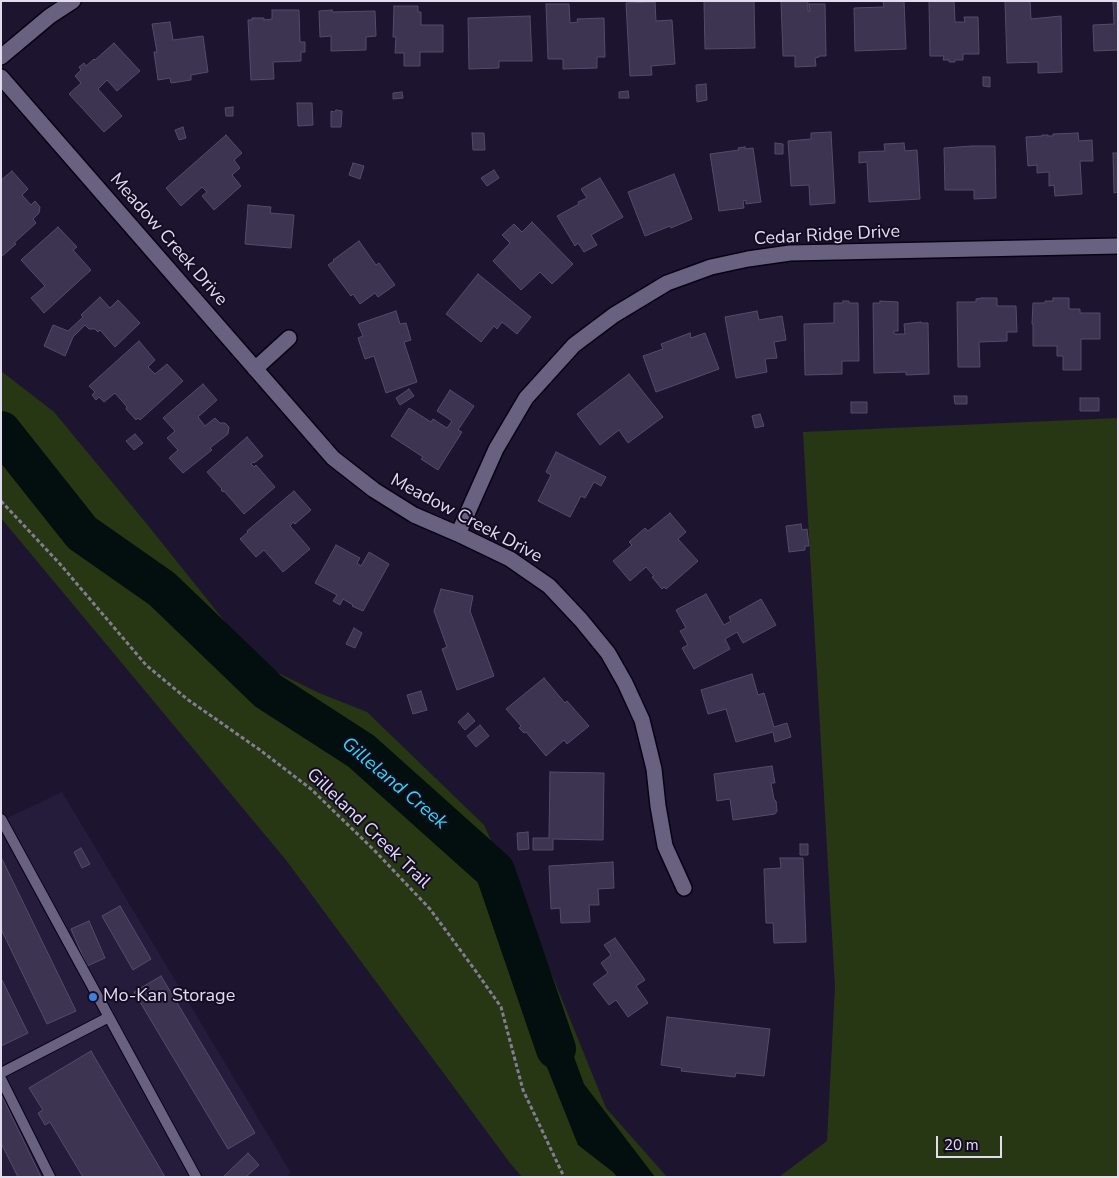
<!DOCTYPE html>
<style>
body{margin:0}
#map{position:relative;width:1119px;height:1178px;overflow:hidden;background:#1d152f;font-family:"Nunito Sans",sans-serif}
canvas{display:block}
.frame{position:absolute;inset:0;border:2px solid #e1ddef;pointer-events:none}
.scale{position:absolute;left:936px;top:1136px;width:66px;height:22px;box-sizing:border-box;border:2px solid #e1ddef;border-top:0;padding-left:6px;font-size:15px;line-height:18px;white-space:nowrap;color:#e1ddef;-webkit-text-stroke:4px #140c24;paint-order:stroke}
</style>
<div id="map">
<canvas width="1119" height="1178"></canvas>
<div class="frame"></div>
<div class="scale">20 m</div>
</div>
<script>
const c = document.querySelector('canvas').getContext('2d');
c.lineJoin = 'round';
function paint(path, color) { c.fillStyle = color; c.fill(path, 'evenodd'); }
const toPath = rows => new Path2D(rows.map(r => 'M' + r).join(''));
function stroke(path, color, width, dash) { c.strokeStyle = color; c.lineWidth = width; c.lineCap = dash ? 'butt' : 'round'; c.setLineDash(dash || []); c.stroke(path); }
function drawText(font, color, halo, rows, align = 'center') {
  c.font = font + ' "Nunito Sans",sans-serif'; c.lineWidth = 4; c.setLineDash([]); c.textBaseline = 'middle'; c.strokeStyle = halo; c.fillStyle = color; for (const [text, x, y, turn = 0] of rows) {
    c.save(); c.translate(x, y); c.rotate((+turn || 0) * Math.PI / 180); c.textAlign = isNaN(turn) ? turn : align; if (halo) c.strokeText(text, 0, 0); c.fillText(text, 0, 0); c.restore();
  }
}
paint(toPath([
 [62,792,291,1173,286,1177,3,1177,1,1172,1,821]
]), '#251b3b');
paint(toPath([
 [1,371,54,412,146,523,258,663,319,693,367,712,484,825,546,960,606,1108,667,1177,522,1177,510,1163,286,860,1,518],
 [1118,418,1118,1177,779,1177,827,1141,835,987,803,432]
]), '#283713');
paint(toPath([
 [519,997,553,1000,584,1084,655,1177,617,1177,613,1172,578,1145]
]), '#030e0f');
stroke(toPath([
 [1,431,82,533,162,589,268,691,361,751,495,871,556,1049]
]), '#030e0f', 40);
const building = toPath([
 [704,1,754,1,755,48,705,49,704,1],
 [781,1,808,1,808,11,810,11,809,4,825,4,826,56,819,56,819,57,815,58,816,66,795,67,795,56,783,56,781,1],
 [883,1,904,1,906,49,855,51,854,8,884,7,883,1],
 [929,1,954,1,955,22,965,22,964,17,978,17,979,54,963,54,963,60,955,60,955,62,949,62,949,60,943,60,944,56,930,56,929,1],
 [1005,1,1030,1,1031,19,1061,16,1062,72,1038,73,1038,62,1007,63,1005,1],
 [655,2,656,21,672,20,675,64,651,66,652,75,630,76,626,3,655,2],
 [1113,2,1118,2,1118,50,1094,51,1093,25,1114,24,1113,2],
 [546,4,569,4,570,23,578,22,577,19,604,18,605,57,597,57,597,68,563,69,563,59,548,59,546,4],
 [394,6,418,6,418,12,421,12,421,25,443,25,443,52,420,52,420,66,404,66,404,53,395,53,396,37,393,37,394,6],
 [272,10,299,10,300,42,305,42,305,52,301,52,301,61,273,62,274,79,251,80,248,20,252,20,252,18,264,18,264,20,272,19,272,10],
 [332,10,332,12,375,11,376,36,366,37,366,50,331,51,331,36,320,37,319,11,332,10],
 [530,16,532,61,499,61,499,68,469,69,468,18,530,16],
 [170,22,173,40,203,36,208,72,191,75,191,80,171,83,170,78,158,80,154,52,157,52,152,24,170,22],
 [114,43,140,71,117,91,107,80,98,89,122,116,104,132,69,94,81,83,75,76,81,70,79,67,84,63,86,66,94,59,95,60,114,43],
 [983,77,990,77,990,87,983,86,983,77],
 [706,84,707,100,697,102,696,85,706,84],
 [628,91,629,98,619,98,619,92,628,91],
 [402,92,403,98,393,99,393,93,402,92],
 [297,103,312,103,313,125,298,126,297,103],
 [233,107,233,116,226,116,225,108,233,107],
 [336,110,342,111,341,127,331,127,331,111,334,112,336,110],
 [183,127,186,138,179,140,175,130,183,127],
 [831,132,835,203,810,205,809,185,791,186,788,141,811,139,811,133,831,132],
 [472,133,484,133,485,150,473,150,472,133],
 [1078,133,1079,141,1092,140,1093,161,1080,161,1082,194,1055,196,1054,185,1049,186,1049,172,1037,173,1037,165,1028,166,1026,137,1042,136,1042,135,1048,135,1048,136,1053,136,1053,134,1078,133],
 [226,135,242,153,234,160,240,168,232,175,241,186,214,210,202,196,207,192,202,187,181,206,166,188,226,135],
 [775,143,783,144,783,154,775,154,775,143],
 [904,143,905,151,917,150,920,199,869,202,867,162,859,163,859,152,885,151,884,144,904,143],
 [972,146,995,146,996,198,974,199,974,190,945,190,944,148,972,146],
 [745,147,745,149,753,148,761,202,746,204,746,200,743,201,744,208,719,211,710,154,739,150,738,148,745,147],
 [1113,153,1118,153,1118,192,1114,193,1113,153],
 [353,163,364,166,360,179,349,175,353,163],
 [494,170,499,178,487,186,481,178,494,170],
 [12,171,28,189,22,195,31,205,35,201,40,207,39,213,33,219,36,223,14,243,16,244,1,257,1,180,12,171],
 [674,174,692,219,671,228,670,226,645,236,628,192,674,174],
 [600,178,623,217,591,235,597,245,584,252,578,243,575,246,557,216,579,204,578,202,587,198,581,189,600,178],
 [248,205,271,207,270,213,294,215,291,248,245,244,248,205],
 [532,222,573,264,552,284,540,272,521,290,493,261,510,243,502,235,514,224,522,232,532,222],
 [58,227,77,247,73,250,91,270,44,313,31,298,45,286,21,260,58,227],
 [359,241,376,265,379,263,395,285,378,297,375,293,360,304,353,294,351,296,328,265,334,261,333,260,359,241],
 [478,274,531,317,517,334,502,322,497,329,494,326,481,342,446,314,478,274],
 [100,297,110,308,118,300,140,323,115,347,100,330,98,332,95,329,89,329,85,325,73,337,65,356,44,346,53,325,68,331,83,317,81,315,100,297],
 [982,298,997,298,997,306,1016,306,1017,332,1007,332,1007,341,979,342,980,367,958,367,957,302,976,302,976,299,982,298],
 [1053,298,1069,298,1069,309,1080,309,1080,313,1100,313,1100,339,1081,339,1081,370,1063,370,1063,356,1057,356,1057,346,1033,346,1033,324,1032,324,1033,303,1045,303,1045,301,1053,301,1053,298],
 [843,301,849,301,849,303,858,303,859,361,842,361,842,374,805,375,804,324,834,323,834,303,843,303,843,301],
 [880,301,898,302,898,331,894,331,894,334,905,334,904,324,921,322,921,323,928,323,929,374,906,375,906,372,874,373,873,303,880,303,880,301],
 [396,311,400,324,406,323,411,340,404,342,417,382,386,393,374,356,365,359,358,338,363,336,358,324,396,311],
 [757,311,759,320,782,316,786,340,774,342,777,358,765,359,767,372,736,378,725,317,757,311],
 [690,333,691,338,705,333,719,369,656,392,643,356,663,349,661,344,690,333],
 [139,341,155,360,148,367,155,374,167,364,183,381,140,420,138,418,136,420,126,409,127,407,115,393,104,402,99,397,96,400,92,395,95,392,89,386,139,341],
 [629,374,663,417,628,443,619,430,600,445,577,414,629,374],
 [203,384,217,400,198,417,205,426,215,418,220,423,225,423,229,427,228,434,210,448,212,450,183,473,169,458,178,450,167,438,175,431,163,418,203,384],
 [409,389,414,396,400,405,396,398,409,389],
 [450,390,474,406,458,430,462,432,438,470,421,459,423,457,391,436,409,408,431,422,433,419,447,428,452,421,437,411,450,390],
 [954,396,967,396,967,404,955,404,954,396],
 [1080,398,1099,398,1099,411,1080,411,1080,398],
 [851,402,867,402,867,413,851,413,851,402],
 [760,414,764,426,755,428,752,416,760,414],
 [135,434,143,443,134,450,126,441,135,434],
 [247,437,263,456,254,463,253,462,251,464,254,467,256,465,275,487,244,514,224,491,223,492,221,490,222,489,207,472,247,437],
 [556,452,606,477,601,486,594,482,585,498,581,496,570,517,538,501,551,475,546,472,556,452],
 [294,491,311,510,295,524,293,522,290,526,310,549,283,572,264,550,256,557,240,539,248,532,247,531,294,491],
 [670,513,686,532,678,539,698,561,666,589,664,587,662,589,652,577,654,576,646,567,630,581,613,561,632,545,629,542,645,528,648,531,670,513],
 [801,524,802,530,807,529,809,546,805,546,805,550,789,552,786,526,801,524],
 [336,545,360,558,357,563,361,566,369,552,389,564,363,611,352,606,353,605,343,599,340,605,333,601,337,595,315,583,336,545],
 [441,589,473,596,470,611,494,676,457,690,442,649,447,647,434,611,441,589],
 [706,594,724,625,731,621,729,617,761,599,776,625,743,643,737,632,725,639,730,649,694,669,682,648,688,645,680,631,686,628,676,610,706,594],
 [354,628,362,633,355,648,346,644,354,628],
 [752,674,758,695,764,693,774,727,787,723,791,737,775,742,773,732,736,742,726,709,708,714,701,690,752,674],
 [544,678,565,703,567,701,589,726,567,744,564,740,546,756,526,732,524,733,519,728,521,726,506,709,544,678],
 [421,691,427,710,413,714,407,695,421,691],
 [468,713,475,721,465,730,458,722,468,713],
 [480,725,489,736,476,747,467,736,480,725],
 [772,766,775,783,771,783,774,799,776,801,777,811,775,814,733,820,730,799,717,801,714,774,772,766],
 [550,772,604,773,603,840,553,839,553,850,533,850,533,838,549,838,550,772],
 [528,832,529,849,518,850,517,833,528,832],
 [800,844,808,844,808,855,800,855,800,844],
 [81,848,90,864,82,868,74,852,81,848],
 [1,857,76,1011,47,1024,1,929,1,857],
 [780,858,803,858,806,942,774,943,773,923,766,923,764,869,781,868,780,858],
 [613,862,614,888,598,889,599,905,589,905,590,922,561,923,560,908,551,909,549,866,613,862],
 [120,906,151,959,133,970,102,916,120,906],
 [89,921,105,958,87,966,71,929,89,921],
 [615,938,645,980,636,986,648,1003,628,1017,616,1000,609,1005,593,984,608,973,601,963,611,955,604,945,615,938],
 [161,976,255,1133,228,1149,134,992,161,976],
 [1,978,28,1033,1,1046,1,978],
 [667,1017,770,1029,764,1076,736,1073,735,1077,681,1071,682,1068,661,1065,667,1017],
 [91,1051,165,1177,83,1177,50,1122,45,1125,38,1113,43,1110,29,1088,91,1051],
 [1,1094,41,1177,18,1177,1,1143,1,1094],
 [248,1153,259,1165,246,1177,223,1177,248,1153]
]);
paint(building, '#3c3450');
stroke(building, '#534c6a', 1);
const lane = toPath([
 [1,819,196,1177],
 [1,1073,109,1017],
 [1,1079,50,1177]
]);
const street = toPath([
 [1,57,50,16,73,1],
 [1,77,333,458,374,490,414,515,458,534,510,559,549,586,581,620,608,653,625,683,642,720,654,769,658,806,665,846,684,888],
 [255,369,289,338],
 [458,534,496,449,526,398,574,345,614,315,667,283,711,267,748,259,790,253,1118,246]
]);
stroke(lane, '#080216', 12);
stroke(street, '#080216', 18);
stroke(toPath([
 [1,501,60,564,146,665,187,699,260,750,311,789,375,851,430,909,475,970,501,1007,523,1090,564,1177]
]), '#837d93', 3, [4, 2.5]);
stroke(lane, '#696180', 10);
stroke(street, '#696180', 15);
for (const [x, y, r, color] of [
 [93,997,5,"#3f7fe0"]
]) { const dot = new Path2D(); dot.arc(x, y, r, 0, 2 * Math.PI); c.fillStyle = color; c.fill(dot); stroke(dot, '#140c24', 2); }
drawText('18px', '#e1ddef', '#140c24', [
 ["Cedar Ridge Drive",827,236,-3],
 ["Meadow Creek Drive",168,240,49],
 ["Meadow Creek Drive",466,519,28],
 ["Gilleland Creek Trail",368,829,44]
]);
drawText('18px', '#e1ddef', '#140c24', [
 ["Mo-Kan Storage",103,997]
], 'left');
drawText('italic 19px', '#30d9e7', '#140c24', [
 ["Gilleland Creek",394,784,40]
]);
</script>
